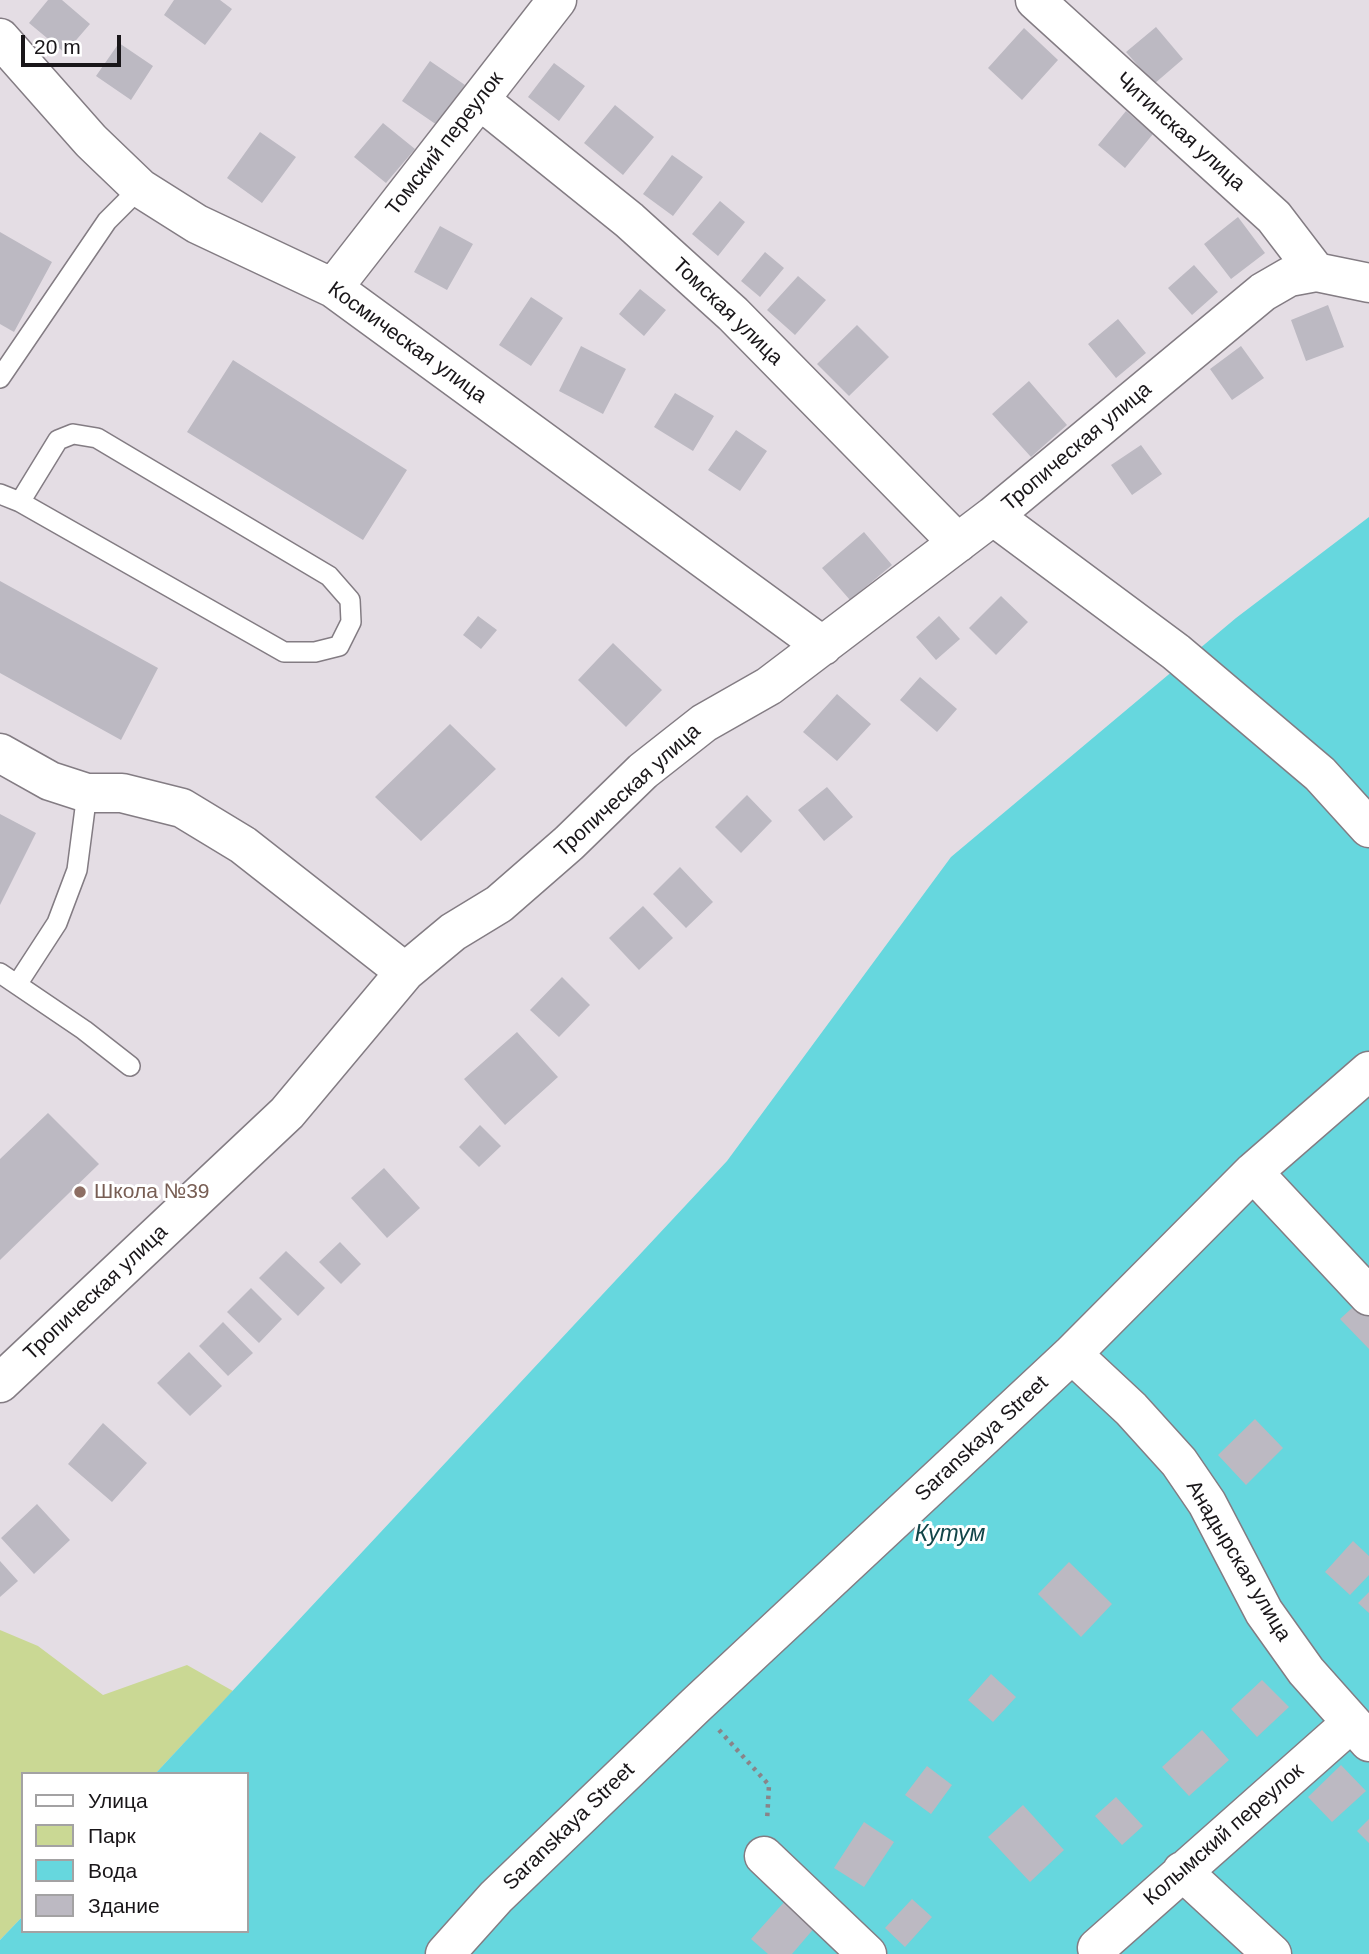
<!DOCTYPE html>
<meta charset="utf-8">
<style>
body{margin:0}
#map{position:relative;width:1369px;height:1954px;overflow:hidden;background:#e4dde4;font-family:Arial,sans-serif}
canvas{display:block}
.legend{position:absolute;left:21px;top:1772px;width:228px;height:161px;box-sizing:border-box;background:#fff;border:2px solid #a3a2a3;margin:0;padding:9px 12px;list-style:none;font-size:21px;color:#191619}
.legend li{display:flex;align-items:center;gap:14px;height:35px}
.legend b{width:35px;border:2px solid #a3a2a3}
.scale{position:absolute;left:21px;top:35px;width:100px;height:32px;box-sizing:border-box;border:4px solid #191619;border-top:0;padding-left:9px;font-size:21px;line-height:24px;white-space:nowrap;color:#191619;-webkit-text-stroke:5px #fff;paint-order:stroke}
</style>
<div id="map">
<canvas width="1369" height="1954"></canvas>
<ul class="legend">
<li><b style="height:9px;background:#fff"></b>Улица</li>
<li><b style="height:19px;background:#cad894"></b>Парк</li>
<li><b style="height:19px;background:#66d7de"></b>Вода</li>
<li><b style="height:19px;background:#bcb9c2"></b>Здание</li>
</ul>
<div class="scale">20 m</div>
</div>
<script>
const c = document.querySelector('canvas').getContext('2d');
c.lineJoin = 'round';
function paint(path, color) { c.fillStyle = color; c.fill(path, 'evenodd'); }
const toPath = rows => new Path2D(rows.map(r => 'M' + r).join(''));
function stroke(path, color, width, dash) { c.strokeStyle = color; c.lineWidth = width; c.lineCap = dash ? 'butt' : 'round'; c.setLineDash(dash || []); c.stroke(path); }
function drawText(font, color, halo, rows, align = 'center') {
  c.font = font + ' Arial,sans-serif'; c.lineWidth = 6; c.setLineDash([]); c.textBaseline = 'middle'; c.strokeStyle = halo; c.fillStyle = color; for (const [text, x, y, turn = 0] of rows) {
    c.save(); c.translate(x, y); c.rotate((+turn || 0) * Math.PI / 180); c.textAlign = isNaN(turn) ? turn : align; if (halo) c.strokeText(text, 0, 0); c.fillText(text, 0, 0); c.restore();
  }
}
paint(toPath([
 [0,1630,38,1646,103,1695,187,1665,233,1691,155,1774,23,1774,23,1916,0,1940]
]), '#cad894');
paint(toPath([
 [1369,517,1369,1954,0,1954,0,1940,23,1916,23,1931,247,1931,247,1774,155,1774,727,1161,951,857,1236,618]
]), '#66d7de');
paint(toPath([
 [48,0,62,0,90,24,65,53,29,23],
 [174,0,220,0,232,9,205,45,164,15],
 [1156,27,1183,59,1154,84,1126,52],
 [1024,28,1058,60,1022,100,988,68],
 [119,43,153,66,131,100,96,76],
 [430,61,465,85,437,125,402,101],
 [554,63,585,86,559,121,528,97],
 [615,105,654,137,623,175,584,143],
 [1126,111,1153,134,1125,168,1098,145],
 [383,123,415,149,386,183,354,157],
 [260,132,296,157,262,203,227,178],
 [672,155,703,177,673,216,643,194],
 [720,201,745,222,718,256,692,234],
 [1238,217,1265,253,1231,279,1204,244],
 [440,226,473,244,447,290,414,272],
 [0,232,52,262,14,332,0,324],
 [765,252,784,268,760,297,741,281],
 [1194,265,1218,292,1192,315,1168,288],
 [798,276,826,300,795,335,767,310],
 [640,289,666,310,644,336,619,314],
 [531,297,563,318,531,366,499,345],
 [1328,305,1344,347,1306,361,1291,320],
 [1118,319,1146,353,1116,378,1088,344],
 [857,325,889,357,849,396,817,364],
 [581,346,626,369,603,414,559,391],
 [1241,346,1264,378,1232,400,1210,369],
 [233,360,407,470,363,540,187,432],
 [1029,381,1067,425,1031,457,992,414],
 [675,393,714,416,693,451,654,427],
 [736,430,767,451,740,491,708,470],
 [1141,445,1162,474,1132,495,1111,465],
 [864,532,892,565,850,600,822,568],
 [0,581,158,668,121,740,0,673],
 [1001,596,1028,622,996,655,969,628],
 [478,616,497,630,481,649,463,635],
 [939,616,960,639,936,660,916,637],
 [613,643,662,690,626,727,578,680],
 [920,677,957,709,937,732,900,700],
 [837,694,871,724,837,761,803,732],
 [450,724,496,769,421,841,375,797],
 [827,787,853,817,824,841,798,810],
 [747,795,772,821,741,853,715,827],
 [0,814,36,833,0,905],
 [680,867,713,902,686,928,653,894],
 [643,906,673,938,639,970,609,938],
 [562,977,590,1005,559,1037,530,1010],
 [517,1032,558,1077,505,1125,464,1079],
 [48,1113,99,1164,0,1260,0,1159],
 [480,1125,501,1146,479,1167,459,1147],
 [384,1168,420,1208,387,1238,351,1198],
 [340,1242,361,1264,341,1284,319,1262],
 [286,1251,325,1288,298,1316,259,1278],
 [251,1288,282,1319,259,1343,227,1312],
 [1364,1297,1369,1302,1369,1349,1340,1319],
 [223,1322,253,1353,228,1376,199,1346],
 [189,1352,222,1386,190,1416,157,1383],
 [1255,1419,1283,1448,1246,1485,1218,1455],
 [103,1423,147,1463,112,1502,68,1464],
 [37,1504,70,1540,34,1574,1,1538],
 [1353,1541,1369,1556,1369,1575,1350,1595,1325,1572],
 [0,1561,18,1581,0,1597],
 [1069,1562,1112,1604,1081,1637,1038,1594],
 [1369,1592,1369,1613,1358,1603],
 [991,1674,1016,1697,993,1722,968,1700],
 [1262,1680,1289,1707,1257,1737,1231,1709],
 [1202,1730,1229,1760,1189,1796,1162,1767],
 [1341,1765,1366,1791,1332,1822,1308,1797],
 [927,1766,952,1785,931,1814,905,1795],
 [1116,1797,1143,1826,1122,1845,1095,1816],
 [1023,1805,1064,1850,1030,1882,988,1837],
 [1369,1819,1369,1843,1357,1831],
 [864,1822,894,1842,864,1887,834,1868],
 [912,1899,932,1917,905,1947,885,1928],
 [786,1900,816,1926,792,1954,768,1954,751,1939]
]), '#bcb9c2');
const lane = toPath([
 [0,378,107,221,140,188],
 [0,494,20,502,284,652,315,652,339,646,351,622,350,600,329,576,97,438,73,434,58,440,20,502],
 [0,973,84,1030,130,1066],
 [18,983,57,923,77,870,87,793]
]);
const street = toPath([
 [1035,0,1274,217,1316,272],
 [0,38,91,141,140,188,197,224,333,288,823,646],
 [480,100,629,220,733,314,958,543],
 [333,288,557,0],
 [993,516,1176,652,1320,774,1369,828],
 [0,753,50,781,87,793,122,793,182,808,243,845,405,972],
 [1253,1172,1369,1296],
 [1072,1354,1131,1409,1179,1462,1207,1503,1264,1612,1306,1671,1369,1742],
 [0,1383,287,1113,405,972,453,932,499,904,569,843,643,771,704,723,769,686,993,516,1263,292,1289,277,1316,272,1369,283],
 [764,1856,867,1954],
 [1182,1871,1272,1954],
 [1097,1948,1351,1723],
 [445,1954,496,1897,696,1705,1072,1354,1253,1172,1369,1071]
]);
stroke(lane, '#837c83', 22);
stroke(street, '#837c83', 41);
stroke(toPath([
 [719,1730,769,1785,767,1821]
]), '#898489', 4.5, [3.5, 5]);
stroke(lane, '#fff', 19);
stroke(street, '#fff', 38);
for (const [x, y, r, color] of [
 [80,1192,7,"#8d6e63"]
]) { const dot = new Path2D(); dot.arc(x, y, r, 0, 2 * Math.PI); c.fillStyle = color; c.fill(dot); stroke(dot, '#fff', 2.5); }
drawText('21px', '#191619', '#fff', [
 ["Читинская улица",1180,132,42],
 ["Томский переулок",445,144,-52],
 ["Томская улица",727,312,44],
 ["Космическая улица",407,343,36],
 ["Тропическая улица",1077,447,-40],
 ["Тропическая улица",628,791,-42],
 ["Тропическая улица",96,1293,-43],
 ["Saranskaya Street",982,1439,-43],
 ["Анадырская улица",1238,1561,59],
 ["Saranskaya Street",569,1827,-44],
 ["Колымский переулок",1224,1835,-41]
]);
drawText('21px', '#785e54', '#fff', [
 ["Школа №39",94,1192]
], 'left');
drawText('italic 23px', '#114548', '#fff', [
 ["Кутум",950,1535]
]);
</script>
